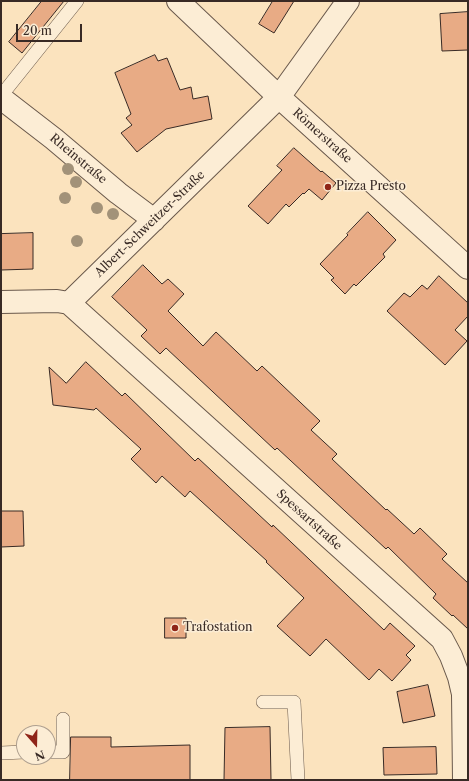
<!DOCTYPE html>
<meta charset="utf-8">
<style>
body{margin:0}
#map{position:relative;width:469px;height:781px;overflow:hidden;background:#fbe3be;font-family:"Libre Caslon Text",serif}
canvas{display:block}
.frame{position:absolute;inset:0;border:2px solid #382a25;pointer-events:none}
.north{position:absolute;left:16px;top:725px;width:40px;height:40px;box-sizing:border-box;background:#fcedd5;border:1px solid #ae9f8f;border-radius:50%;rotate:160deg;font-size:11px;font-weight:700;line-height:16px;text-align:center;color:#382a25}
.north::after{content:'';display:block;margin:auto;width:14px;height:18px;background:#8f2418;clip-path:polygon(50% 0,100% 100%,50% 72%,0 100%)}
.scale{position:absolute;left:16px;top:24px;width:66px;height:18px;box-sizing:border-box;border:2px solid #382a25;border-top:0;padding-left:5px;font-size:12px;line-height:14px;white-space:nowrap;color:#382a25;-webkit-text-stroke:3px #fcedd5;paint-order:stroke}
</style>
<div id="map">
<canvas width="469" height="781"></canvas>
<div class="frame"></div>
<div class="north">N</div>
<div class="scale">20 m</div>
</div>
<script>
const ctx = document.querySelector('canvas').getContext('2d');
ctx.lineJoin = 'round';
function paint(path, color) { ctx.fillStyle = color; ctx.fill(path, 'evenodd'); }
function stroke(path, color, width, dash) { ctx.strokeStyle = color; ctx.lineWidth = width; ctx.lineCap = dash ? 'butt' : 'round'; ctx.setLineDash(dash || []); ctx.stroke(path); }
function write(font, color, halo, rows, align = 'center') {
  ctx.font = font + ' "Libre Caslon Text",serif'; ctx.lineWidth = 3; ctx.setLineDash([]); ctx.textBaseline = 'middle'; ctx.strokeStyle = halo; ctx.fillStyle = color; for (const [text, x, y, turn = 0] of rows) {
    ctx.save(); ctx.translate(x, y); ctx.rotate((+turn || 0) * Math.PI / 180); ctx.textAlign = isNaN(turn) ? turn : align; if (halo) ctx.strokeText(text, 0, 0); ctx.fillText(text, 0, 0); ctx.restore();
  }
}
const building = new Path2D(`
 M42,1h22l-42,52 -13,-11z
 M273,1h21l-20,32 -15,-9z
 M468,12v38l-26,1 -2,-37z
 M155,55l3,6 9,-3 13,32 11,-3 2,12 15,-3 4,23 -46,10 -29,23 -16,-19 11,-8 -6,-7 5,-4 -16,-41z
 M294,148l27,24 1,-1 14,12 -14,17 -13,-11 -5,5 -1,-1 -14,14 -3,-3 -18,20 -20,-18 34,-36 -5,-4z
 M368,212l28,28 -13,14 2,3 -29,29 -2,-2 -9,10 -14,-14 3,-2 -14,-14 28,-29 -1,-1z
 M33,233v36l-32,1v-36z
 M143,265l19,19 6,-5 16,15 -16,17 35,35 13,-14 41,39 5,-5 58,55 -9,9 26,24 -5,5 54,51 1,-1 27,25 6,-6 27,26 -5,5 26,24v46l-15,-14 -1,1 -19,-18 3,-4 -48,-47 -2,2 -109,-101 -2,2 -109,-102 -6,6 -19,-18 6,-6 -35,-33z
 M439,276l29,27v13l-13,14 12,11 -22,24 -58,-54 17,-18 6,4 12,-12 5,4z
 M86,362l36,34 3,-3 70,68 3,-3 74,69 1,-2 111,105 6,-7 25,23 -9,9 5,5 -19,21 -13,-12 -10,11 -43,-41 -16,17 -33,-30 27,-28 -38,-36 1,-1 -77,-70 -5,6 -23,-21 -6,7 -25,-24 10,-10 -45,-41 -2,2 -41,-5 -4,-38 17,16z
 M1,511h22l1,35 -23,1z
 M165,618h21v20h-21z
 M428,685l7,31 -32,7 -6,-31z
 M270,727l1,53h-47l1,-52z
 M71,737h40v10l79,-2v35h-120z
 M436,747l1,27 -53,1 -1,-27z`);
paint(building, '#e8ab85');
stroke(building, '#382a25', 1);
const service = new Path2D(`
 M1,96l76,-95
 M263,702h31l4,78
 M48,752h15v-33
 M1,753l23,-1`);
const minor = new Path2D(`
 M178,1l101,96 189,171
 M1,98l53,41 64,54 36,27
 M1,302l56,-1 12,2
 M69,303l373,336 9,17 8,21 4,17 1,86
 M69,303l210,-206 69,-96`);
stroke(service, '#69584b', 14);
stroke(minor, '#69584b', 24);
stroke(service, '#fcedd5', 13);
stroke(minor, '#fcedd5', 22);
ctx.fillStyle = '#a29279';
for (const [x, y] of [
 [68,169],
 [76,182],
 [65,198],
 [97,208],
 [113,214],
 [77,241]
]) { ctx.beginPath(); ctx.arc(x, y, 6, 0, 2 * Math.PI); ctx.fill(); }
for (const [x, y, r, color] of [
 [328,187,4,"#8f2418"],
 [175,628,4,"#8f2418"]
]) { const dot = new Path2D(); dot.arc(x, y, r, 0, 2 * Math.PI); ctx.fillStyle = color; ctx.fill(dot); stroke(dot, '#fcedd5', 1.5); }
write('12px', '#382a25', '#fcedd5', [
 ["Römerstraße",322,136,42],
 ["Rheinstraße",78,159,40],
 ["Albert-Schweitzer-Straße",150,224,-44],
 ["Spessartstraße",309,520,42]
]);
write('12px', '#382a25', '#fcedd5', [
 ["Pizza Presto",336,187],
 ["Trafostation",183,628]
], 'left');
</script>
